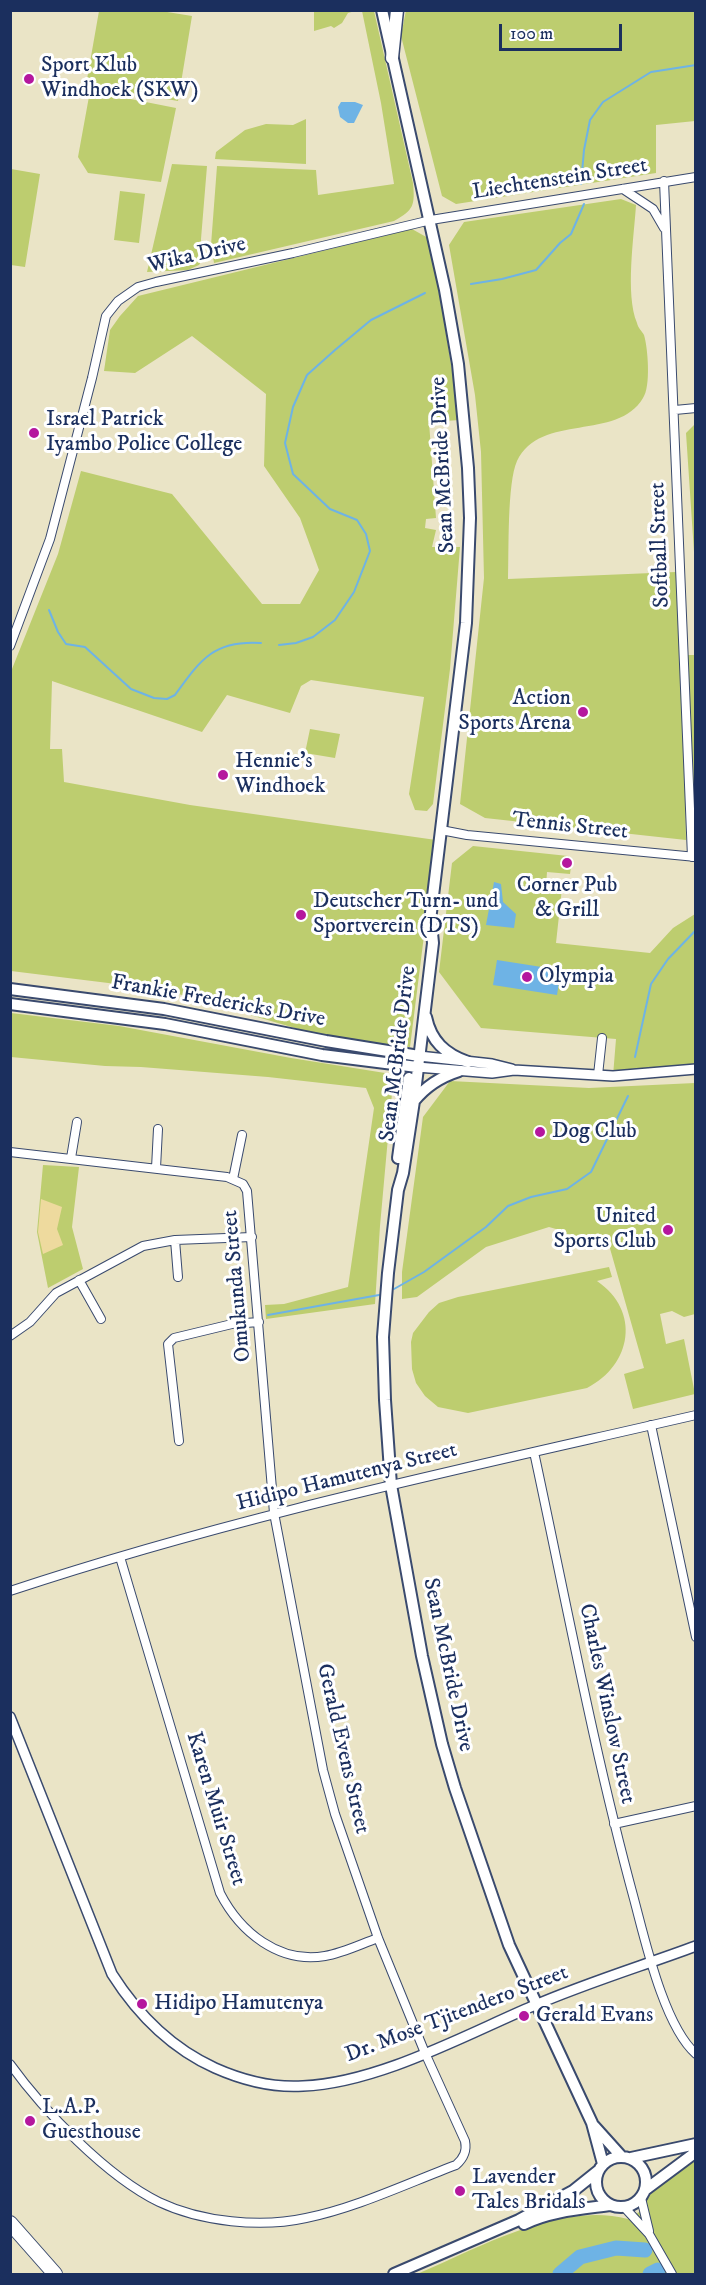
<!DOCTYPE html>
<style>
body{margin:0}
#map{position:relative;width:706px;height:2285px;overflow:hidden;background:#eae4c6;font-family:"IM FELL DW Pica",serif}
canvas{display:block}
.frame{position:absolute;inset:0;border:12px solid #1b2f5e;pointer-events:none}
.scale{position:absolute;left:499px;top:24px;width:123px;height:27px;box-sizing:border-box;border:3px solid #1b2f5e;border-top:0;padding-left:8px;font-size:18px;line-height:21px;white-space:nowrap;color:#1b2f5e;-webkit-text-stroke:4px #fff;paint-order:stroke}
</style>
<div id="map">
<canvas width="706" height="2285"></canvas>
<div class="frame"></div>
<div class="scale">100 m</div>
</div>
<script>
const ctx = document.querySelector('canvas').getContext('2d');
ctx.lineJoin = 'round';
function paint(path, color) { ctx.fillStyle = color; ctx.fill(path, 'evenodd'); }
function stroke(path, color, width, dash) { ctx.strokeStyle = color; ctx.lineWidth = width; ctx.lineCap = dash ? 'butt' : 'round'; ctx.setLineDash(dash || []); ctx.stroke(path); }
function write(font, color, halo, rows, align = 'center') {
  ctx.font = font + ' "IM FELL DW Pica",serif'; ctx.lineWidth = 6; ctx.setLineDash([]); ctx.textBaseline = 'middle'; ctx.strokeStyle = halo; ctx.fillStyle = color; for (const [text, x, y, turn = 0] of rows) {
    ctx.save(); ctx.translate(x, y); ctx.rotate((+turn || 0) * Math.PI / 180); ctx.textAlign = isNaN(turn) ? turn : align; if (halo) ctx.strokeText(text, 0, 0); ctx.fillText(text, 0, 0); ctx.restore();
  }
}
paint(new Path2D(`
 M406,10l289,1v110l-39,4v48l-200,31 -14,-8 -41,-160z
 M99,11h62l31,5 -14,85 -92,-16z
 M314,11l41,-1v1l-7,2 -6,10 -8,5 -3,-2 -17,5z
 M362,11h12l39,172c2,22 1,27 -19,38l-180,42 -3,-18 6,-79 99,4 2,25 76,-11 -13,-81z
 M90,91l86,17 -15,74 -73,-9 -10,-16z
 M306,119v45l-91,-5 1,-7 29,-22 21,-6 27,1z
 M172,164l35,2 -6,73 1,21 -3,5 -11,5 -41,2z
 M11,169l29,5 -15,93 -14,-2z
 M120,191l25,3 -6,49 -25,-3z
 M621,199l15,6c-2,32 -11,89 1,118 1,5 5,8 7,12 4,13 7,52 -1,63 -26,44 -102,14 -126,63 -10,22 -8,91 -9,118l168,-7 8,161 2,107 -201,-22 -25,-14 24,-226 -3,-126 -6,-57 -26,-150 15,-23z
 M412,229l16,9 11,52 21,130 -31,2 7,96 -10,1 -1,9 11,2 -4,17h28l-10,122 -17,135 -6,7 -12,-1 -6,-16 15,-97 -113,-17 -10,6 -11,27 -63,-18 -25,37 -150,-51 -2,68h12l2,33 126,23 246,35 -26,207 -81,-9 -164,-48 -154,-19 -1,-297 48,-120 23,-83 91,23 90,110h38l19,-34 -19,-52 -36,-52 2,-72 -74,-58 -57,37 -31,-2 6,-41 10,-14 18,-20z
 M695,424v143l-9,-134z
 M683,655h12v202z
 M310,729l30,5 -5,24 -30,-5z
 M473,846l95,10 4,3 -2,15 -23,-2 -1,14 16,2 -6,55 94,10 23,-25 22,-14v155l-82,7 3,-37 -135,-11 -42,-56 13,-109z
 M11,1013l108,13 172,32 94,15 6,2 2,7 -13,144 -5,78 -109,15 -1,-14 19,-1 64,-17 26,-179 -8,-20 -98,-11 -127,-10 -36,-1 -94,-9z
 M450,1081l139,7 106,-5v231l-11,3 -12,-6 -12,3 6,30 18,-5 11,55 -62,15 -9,-35 20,-6 -35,-123h-36l-3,-8 -7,-6 -14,-4 -63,20 -69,50 -15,2v-27l21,-155z
 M43,1165l36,2 -7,60 11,42 -35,19 -11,-56z
 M609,1267l3,10 -15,4c44,30 35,84 -10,107l-119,25 -30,-6 -13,-11 -9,-13 -4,-14 -1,-27 2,-9 16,-21 10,-9 19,-6z
 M695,2152v122h-278c62,-26 143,-73 211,-55l19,-12 -6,-9 4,-8z`), '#bdcd6f');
paint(new Path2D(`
 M41,1199l21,8 -5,22 6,16 -20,9 -5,-22z`), '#eeda9e');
paint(new Path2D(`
 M341,102h14l8,3 -9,18h-6l-8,-6 -2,-10z
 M494,882l7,2 2,18 13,12 -2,14 -28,-3z
 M497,960l64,10 -4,25 -64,-10z`), '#6eb3e5');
stroke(new Path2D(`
 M581,184l3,-34 6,-30 13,-18 48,-30 45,-7
 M471,284l31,-5 34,-9 24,-27 11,-9 13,-30
 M49,610l9,22 8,12 19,3 46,42 23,9 13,1 8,-4c26,-36 39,-55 86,-52
 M279,645l17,-2 17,-6 22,-17 19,-28 16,-41 -4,-17 -9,-14 -27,-11 -37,-35 -8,-31 8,-36 14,-32 28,-25 36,-30 54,-27
 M635,1057l16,-73 17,-25 28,-29
 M394,1289l30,-17 62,-45 22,-21 23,-9 36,-8 24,-17 37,-76
 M268,1315l111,-20`), '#6eb3e5', 2);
stroke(new Path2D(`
 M560,2274l20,-17 36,-9 29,2
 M650,2274l8,-4`), '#6eb3e5', 15);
const minor = new Path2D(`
 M664,181l28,676
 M623,189l30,20 11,19
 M675,410l21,-2
 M10,646l40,-107 42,-161 14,-62 12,-15 20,-14 18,-5 137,-29 138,-33 265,-43
 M441,830l26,5 229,22
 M598,1075l4,-37
 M10,1152l217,25 16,7 4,7 27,322 49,257 12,44 43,124 47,115 40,88c2,10 -1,17 -9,24 -48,18 -100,43 -150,53 -45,10 -105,4 -147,-16 -53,-26 -115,-91 -149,-138
 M71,1158l6,-36
 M156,1168l2,-39
 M233,1179l9,-44
 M175,1240l3,37
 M79,1280l22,39
 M10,1336l20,-14 26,-29 87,-47 32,-6 77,-3
 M651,1425l45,212
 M179,1441l-11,-97 6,-6 58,-14 27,-2
 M534,1452c32,149 60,300 100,447 11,41 30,127 62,155
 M120,1557l100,336c20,39 59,71 105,63 18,-3 36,-12 53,-18
 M10,1591c225,-75 456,-123 686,-176
 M614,1824l82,-18
 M641,2198l8,33
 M624,2207l25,27 23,40`);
const tertiary = new Path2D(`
 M419,1056l73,8 20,5
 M417,1067l75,6 22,-3 99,6 83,-7
 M10,1717l102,257c26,41 59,74 103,94 27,12 57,20 88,18 75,-3 162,-51 230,-80 53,-23 109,-40 163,-60`);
const secondary = new Path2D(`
 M382,10l63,280 13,74 10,104 2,50 -4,105 -37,306
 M431,923l2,20 -19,158 -11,72 -5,17 -10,83 -5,64 2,63 6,85 31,171 20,88 13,44 54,157 83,178 11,41
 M10,989l154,20 162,32 93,15
 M10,1004l155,20 157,31 95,12
 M426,1017c5,24 19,37 42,45
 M414,1101c12,-15 26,-24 45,-30
 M398,1158l11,-80
 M594,2126l27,30
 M596 2182a25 25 0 1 1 50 0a25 25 0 1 1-50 0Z
 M631,2158l65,-14
 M645,2190l51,-38
 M524,2224c26,-13 58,-15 87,-19
 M394,2274l125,-54 54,-29 25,-20`);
const primary = new Path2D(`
 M392,58l5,-48`);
const motorway = new Path2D(`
 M10,2223l45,51`);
stroke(minor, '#3a4a6e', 10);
stroke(tertiary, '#3a4a6e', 12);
stroke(secondary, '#3a4a6e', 14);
stroke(primary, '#3a4a6e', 15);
stroke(motorway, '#3a4a6e', 16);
stroke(minor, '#fff', 8);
stroke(tertiary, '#fff', 9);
stroke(secondary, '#fff', 10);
stroke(primary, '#fff', 12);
stroke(motorway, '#fff', 14);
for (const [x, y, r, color] of [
 [29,79,6,"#b5179e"],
 [34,433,6,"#b5179e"],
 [583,712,6,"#b5179e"],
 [223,775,6,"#b5179e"],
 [567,863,6,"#b5179e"],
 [301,915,6,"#b5179e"],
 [527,977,6,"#b5179e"],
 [540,1132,6,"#b5179e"],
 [668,1230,6,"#b5179e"],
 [142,2004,6,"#b5179e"],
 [524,2016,6,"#b5179e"],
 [30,2121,6,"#b5179e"],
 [460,2191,6,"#b5179e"]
]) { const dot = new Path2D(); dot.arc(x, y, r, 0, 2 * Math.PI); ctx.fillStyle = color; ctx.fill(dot); stroke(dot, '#fff', 2); }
write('22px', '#1b2f5e', '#fff', [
 ["Sport Klub",41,66],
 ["Windhoek (SKW)",41,91],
 ["Israel Patrick",46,420],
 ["Iyambo Police College",46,445],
 ["Action",571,699,"right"],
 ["Sports Arena",571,724,"right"],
 ["Hennie's",235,762],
 ["Windhoek",235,787],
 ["Corner Pub",567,886,"center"],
 ["& Grill",567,911,"center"],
 ["Deutscher Turn- und",313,902],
 ["Sportverein (DTS)",313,927],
 ["Olympia",539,977],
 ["Dog Club",552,1132],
 ["United",656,1217,"right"],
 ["Sports Club",656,1242,"right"],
 ["Hidipo Hamutenya",154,2004],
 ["Gerald Evans",536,2016],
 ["L.A.P.",42,2108],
 ["Guesthouse",42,2133],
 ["Lavender",472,2178],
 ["Tales Bridals",472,2203]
], 'left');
write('22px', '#1b2f5e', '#fff', [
 ["Liechtenstein Street",560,180,-9],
 ["Wika Drive",197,256,-13],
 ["Sean McBride Drive",444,465,-93],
 ["Softball Street",661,545,-92],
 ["Tennis Street",570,827,6],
 ["Frankie Fredericks Drive",218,1002,10],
 ["Sean McBride Drive",399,1054,-83],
 ["Omukunda Street",238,1286,-95],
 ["Hidipo Hamutenya Street",347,1478,-14],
 ["Sean McBride Drive",447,1665,78],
 ["Charles Winslow Street",606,1704,78],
 ["Gerald Evens Street",342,1749,77],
 ["Karen Muir Street",215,1809,73],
 ["Dr. Mose Tjitendero Street",457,2015,-21]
]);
</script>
